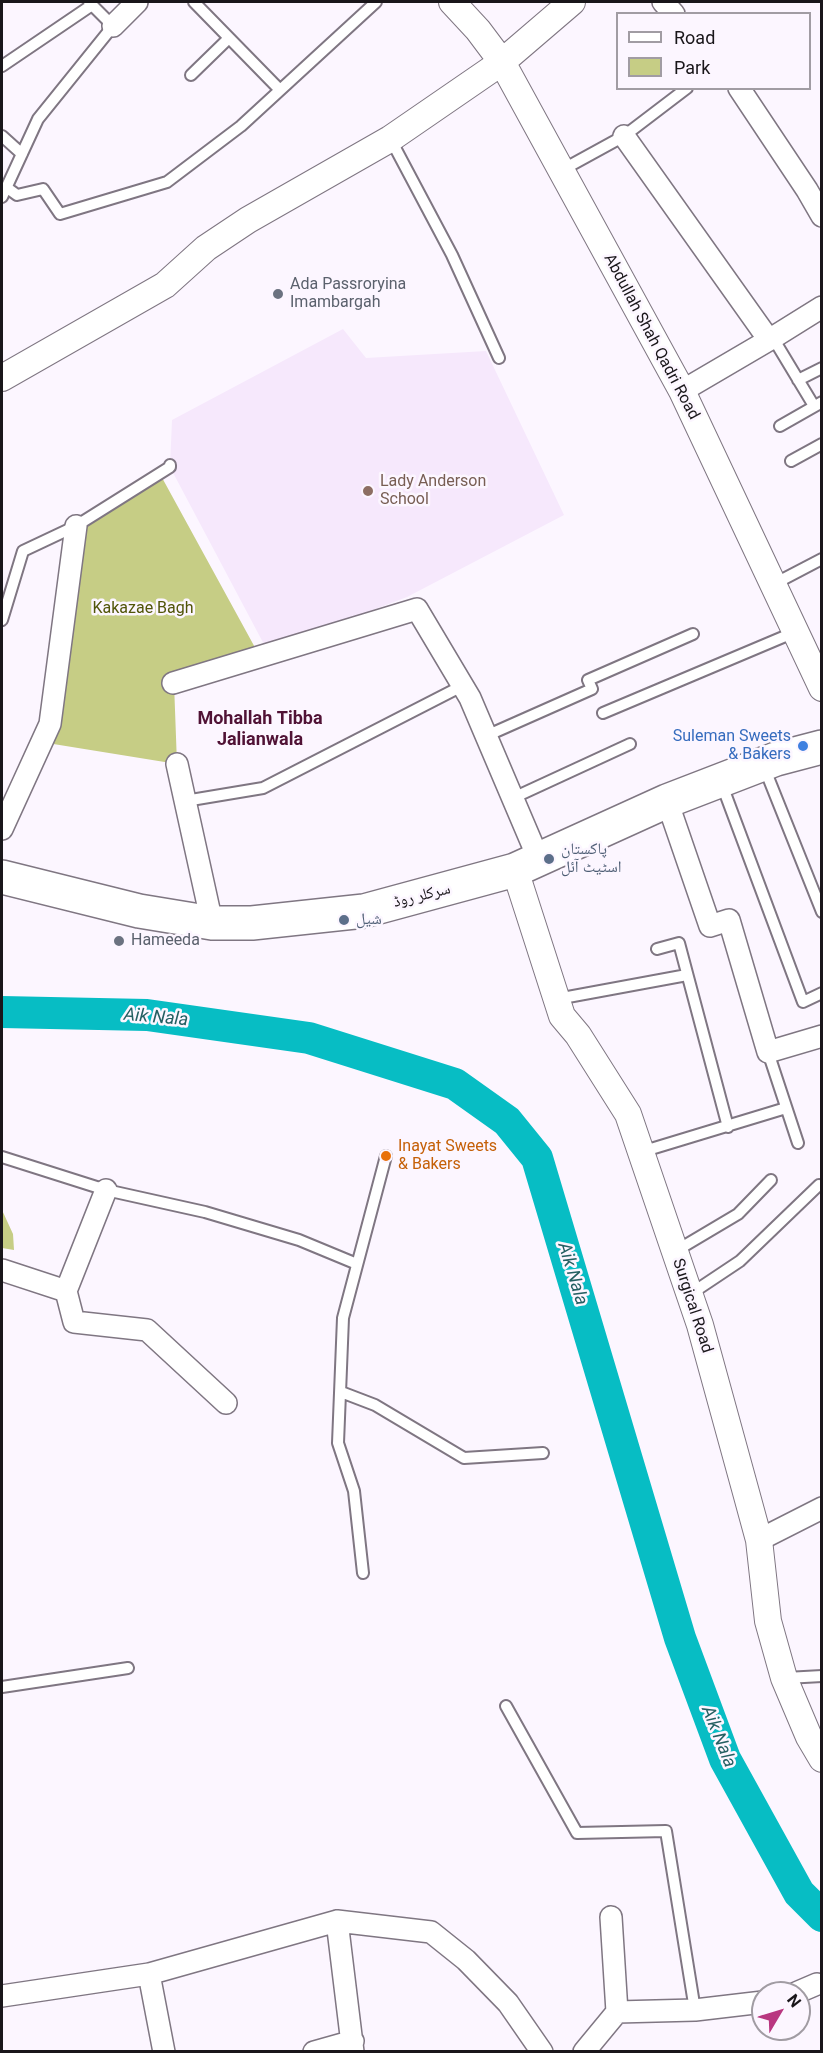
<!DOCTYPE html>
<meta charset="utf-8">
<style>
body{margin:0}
#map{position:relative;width:823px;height:2053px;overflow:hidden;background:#fcf6ff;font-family:Roboto,sans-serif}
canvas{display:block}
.frame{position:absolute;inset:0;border:3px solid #19161a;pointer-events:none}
.legend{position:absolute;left:616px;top:12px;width:195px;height:78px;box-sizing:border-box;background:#fcf6ff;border:2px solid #a19ca3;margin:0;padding:8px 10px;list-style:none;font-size:18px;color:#19161a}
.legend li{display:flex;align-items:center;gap:12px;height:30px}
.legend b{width:30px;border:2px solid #a19ca3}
.north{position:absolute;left:751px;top:1981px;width:60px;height:60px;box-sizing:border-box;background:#fcf6ff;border:2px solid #a19ca3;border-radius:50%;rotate:52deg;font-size:16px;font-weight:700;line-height:24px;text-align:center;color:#19161a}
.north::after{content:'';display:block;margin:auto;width:21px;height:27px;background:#b93780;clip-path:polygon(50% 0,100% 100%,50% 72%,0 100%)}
</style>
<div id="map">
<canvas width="823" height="2053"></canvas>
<div class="frame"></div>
<ul class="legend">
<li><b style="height:8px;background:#fff"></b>Road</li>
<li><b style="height:16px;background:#c6cd85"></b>Park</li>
</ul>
<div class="north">N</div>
</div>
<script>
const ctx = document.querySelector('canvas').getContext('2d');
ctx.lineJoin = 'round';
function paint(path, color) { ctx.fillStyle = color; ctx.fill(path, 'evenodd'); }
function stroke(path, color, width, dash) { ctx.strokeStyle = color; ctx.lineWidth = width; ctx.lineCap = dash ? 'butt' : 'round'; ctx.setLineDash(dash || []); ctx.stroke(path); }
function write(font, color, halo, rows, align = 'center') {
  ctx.font = font + ' Roboto,"Noto Naskh Arabic",sans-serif'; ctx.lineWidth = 5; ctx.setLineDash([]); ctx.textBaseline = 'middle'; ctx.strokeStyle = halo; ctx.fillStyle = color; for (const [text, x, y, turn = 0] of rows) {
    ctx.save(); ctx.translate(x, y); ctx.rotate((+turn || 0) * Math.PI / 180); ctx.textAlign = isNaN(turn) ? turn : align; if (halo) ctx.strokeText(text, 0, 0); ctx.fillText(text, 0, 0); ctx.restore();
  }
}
paint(new Path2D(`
 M343,329l23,29 120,-7 78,164 -157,82 -140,53 -97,-183 2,-47z`), '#f6e8fc');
paint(new Path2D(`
 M160,474l98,179 -84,30 3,81 -136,-22 35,-216z
 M2,1210l11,24 1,16 -12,-2z`), '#c6cd85');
stroke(new Path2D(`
 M2,1012l145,3 162,23 146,46 52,37 30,37 143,480 45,121 74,134 23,23`), '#07bdc4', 32);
const service = new Path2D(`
 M194,2l86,88
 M2,66l90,-61
 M191,75l38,-37
 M2,136l20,18
 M391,140l61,115 47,103
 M562,170l62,-34 63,-48
 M6,187l11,8 26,-6 17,25 107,-32 74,-56 135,-124
 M2,197l36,-78 75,-93 -24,-24
 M773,338l41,68
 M798,380l24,-12
 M780,426l42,-24
 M791,461l31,-17
 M774,584l48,-25
 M2,620l21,-69 53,-25 94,-59v-2
 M603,713l192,-81
 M486,736l106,-47 -4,-9 105,-46
 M764,767l58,145
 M722,785l81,217 19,-9
 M513,798l117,-54
 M185,801l78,-13 199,-102
 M657,949l22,-6 49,184
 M557,999l130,-24
 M768,1052l30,91
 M641,1152l145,-44
 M2,1157l104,33 99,22 94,28 58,24
 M674,1252l64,-38 33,-34
 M689,1295l51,-34 79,-76
 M341,1392l34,13 89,53 79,-5
 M363,1573l-9,-82 -16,-48 5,-125 43,-162
 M786,1678l36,-2
 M2,1687l126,-19
 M506,1706l71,127 89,-2 29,179`);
const minor = new Path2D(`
 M663,2l11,12
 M113,26l24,-24
 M739,88l68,102 15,26
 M624,136l145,204
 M682,391l87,-51 53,-33
 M173,683l244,-74 53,89 69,162
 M177,764l35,159
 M667,801l43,125 19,-6 39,132 54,-16
 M2,829l48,-105 26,-198
 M106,1190l-40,101 8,31 73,8 79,73
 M2,1270l64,21
 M759,1540l63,-32
 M611,1917l6,95
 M337,1921l16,131
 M149,1974l15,78
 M796,1993l21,-9
 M2,1996l147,-22 188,-53 94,11 35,28 42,43 34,49
 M314,2052l39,-11
 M584,2052l33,-40 78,-2 68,-8`);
const tertiary = new Path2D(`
 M452,2l26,28 24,32 180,329 140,297
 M2,378l163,-93 41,-37 42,-28 142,-81 112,-77 70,-60
 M515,870l47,146 16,19 50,79 72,211 47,171 12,44 9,81 16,57 25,59 13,22`);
const primary = new Path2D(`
 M2,877l137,34 73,12h40l112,-12 151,-41 152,-69 109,-42 46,-12`);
stroke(service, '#7f7682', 14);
stroke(minor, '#7f7682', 24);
stroke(tertiary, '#7f7682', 28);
stroke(primary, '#7f7682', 36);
stroke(service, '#fff', 10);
stroke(minor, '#fff', 21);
stroke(tertiary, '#fff', 26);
stroke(primary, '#fff', 33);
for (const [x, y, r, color] of [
 [278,294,6,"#6b7280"],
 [368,491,6,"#8d6e63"],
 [803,746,6,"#3f7fe0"],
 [549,859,6,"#5c6f8a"],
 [344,920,6,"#5c6f8a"],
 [119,941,6,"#6b7280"],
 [386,1156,6,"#e8710a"]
]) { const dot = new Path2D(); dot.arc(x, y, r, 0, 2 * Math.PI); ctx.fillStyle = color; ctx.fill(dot); stroke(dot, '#fcf6ff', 2); }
write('16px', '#5b616d', '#fcf6ff', [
 ["Ada Passroryina",290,285],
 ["Imambargah",290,303],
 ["Hameeda",131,941]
], 'left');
write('16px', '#19161a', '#fcf6ff', [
 ["Abdullah Shah Qadri Road",651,337,62],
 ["سرکلر روڈ",422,896,-14],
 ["Surgical Road",692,1306,72]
]);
write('16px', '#785e54', '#fcf6ff', [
 ["Lady Anderson",380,482],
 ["School",380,500]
], 'left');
write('16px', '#515509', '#fcf6ff', [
 ["Kakazae Bagh",143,609]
]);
write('16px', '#366cbe', '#fcf6ff', [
 ["Suleman Sweets",791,737],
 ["& Bakers",791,755]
], 'right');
write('16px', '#4e5e75', '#fcf6ff', [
 ["پاکستان",561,850],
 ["اسٹیٹ آئل",561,868],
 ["شیل",356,920]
], 'left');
write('16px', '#c56008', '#fcf6ff', [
 ["Inayat Sweets",398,1147],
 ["& Bakers",398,1165]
], 'left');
write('bold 18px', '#501235', '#fcf6ff', [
 ["Mohallah Tibba",260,719],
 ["Jalianwala",260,740]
]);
write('italic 18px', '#245f62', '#fcf6ff', [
 ["Aik Nala",156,1018,5],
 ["Aik Nala",572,1274,73],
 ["Aik Nala",718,1737,68]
]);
</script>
